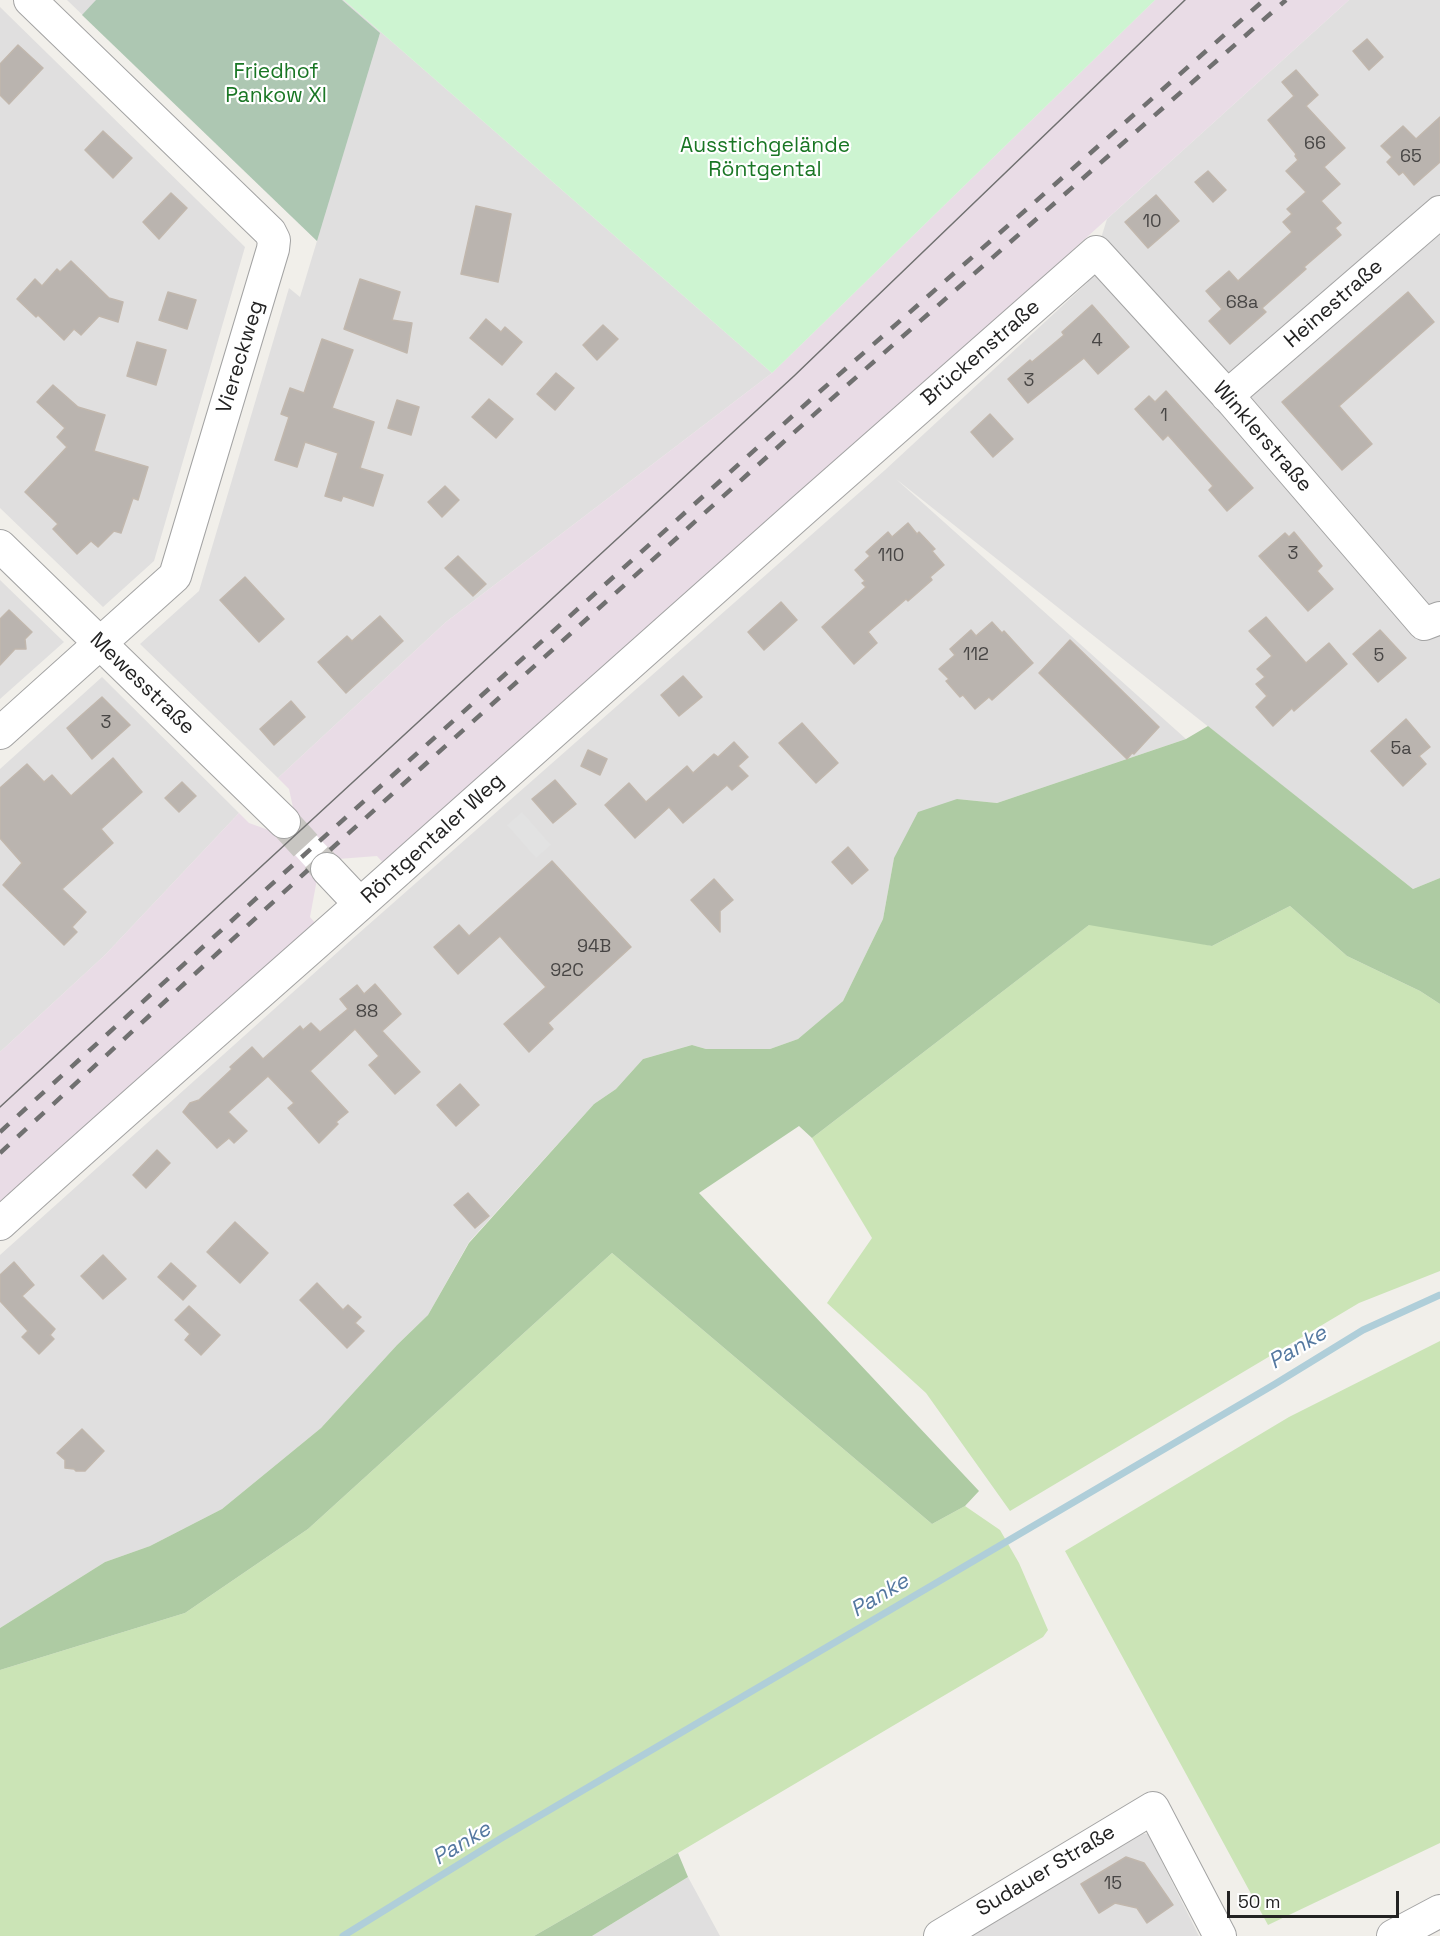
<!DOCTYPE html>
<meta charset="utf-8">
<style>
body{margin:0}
#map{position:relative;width:1440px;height:1936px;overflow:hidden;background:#f1efea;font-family:"Space Grotesk",sans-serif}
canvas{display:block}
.scale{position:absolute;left:1227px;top:1891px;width:172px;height:27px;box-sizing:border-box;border:3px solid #222;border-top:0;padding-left:8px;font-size:18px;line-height:21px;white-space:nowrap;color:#222;-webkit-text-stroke:4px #fff;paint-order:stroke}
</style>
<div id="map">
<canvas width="1440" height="1936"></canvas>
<div class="scale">50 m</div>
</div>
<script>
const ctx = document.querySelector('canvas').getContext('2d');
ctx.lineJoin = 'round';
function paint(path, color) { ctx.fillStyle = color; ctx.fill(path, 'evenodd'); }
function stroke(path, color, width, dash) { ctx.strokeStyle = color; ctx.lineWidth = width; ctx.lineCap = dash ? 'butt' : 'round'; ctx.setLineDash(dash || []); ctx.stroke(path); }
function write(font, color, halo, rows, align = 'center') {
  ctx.font = font + ' "Space Grotesk",sans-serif'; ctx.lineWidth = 4.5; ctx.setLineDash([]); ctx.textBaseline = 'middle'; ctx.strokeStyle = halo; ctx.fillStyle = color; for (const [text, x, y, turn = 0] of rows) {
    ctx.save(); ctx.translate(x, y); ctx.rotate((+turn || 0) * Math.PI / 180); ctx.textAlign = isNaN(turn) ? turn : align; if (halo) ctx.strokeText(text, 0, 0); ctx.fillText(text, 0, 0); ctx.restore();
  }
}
paint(new Path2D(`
 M67,0h277l428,373 -326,249 -168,156 -138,-134 59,-53 90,-303 11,9 17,-56z
 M1349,0h91v878l-27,11 -517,-410 290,260 -189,64 -40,-4 -63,59 -11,61 -40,82 -45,38 -28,10h-64l-14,-4 -49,14 -27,30 -22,15 -125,138 -41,73 -31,30 -76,83 -99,81 -72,37 -45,16 -105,66v-373l350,-314 535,-471 202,-187 20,-64z
 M0,7l245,240 -91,314 -51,46 -103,-99z
 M0,580l64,62 -64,57z
 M102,677l137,136 -134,142 -105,97v-283z
 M1137,1833l11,1 51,102h-235z
 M688,1877l32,59h-128z`), '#e0dfdf');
paint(new Path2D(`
 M1155,0h194l-493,446 -472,418 -7,-8 -39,3 -21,20 -7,38 6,7 -316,282v-154l105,-97 134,-142 10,10 25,9 20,-20 -5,-23 -11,-11 168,-156 326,-249z`), '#e9dce6');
paint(new Path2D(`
 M1290,906l57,50 73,35 20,13v267l-81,32 -349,208 -84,-118 -99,-90 45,-65 -60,-100 286,-220 114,28z
 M612,1253l320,271 33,-18 35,24 19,33 29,67 -5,7 -365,216 -144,83h-534v-266l185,-57 123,-84z
 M1440,1341v502l-172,82 -203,-374 224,-134z`), '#cbe4b6');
paint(new Path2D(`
 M1208,726l205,163 27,-11v126l-20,-13 -73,-35 -57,-50 -78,40 -123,-21 -277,213 -13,-12 -100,67 280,298 -14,15 -33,18 -320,-271 -304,276 -123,84 -185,57v-42l105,-66 45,-16 72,-37 99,-81 76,-83 31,-30 41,-72 125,-139 22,-15 27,-30 49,-14 14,4h64l28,-10 45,-38 40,-82 11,-61 24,-46 39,-13 40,4 189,-64z
 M678,1853l10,24 -96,59h-58z`), '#aecba3');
paint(new Path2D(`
 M96,0h246l38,33 -63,208 -235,-226z`), '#adc7b2');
paint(new Path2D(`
 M344,0h811l-383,373z`), '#cdf4d1');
paint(new Path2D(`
 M522,812l29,33 -15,13 -29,-33z`), '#e2e2e2');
paint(new Path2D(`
 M294,812l45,47 -22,20 -43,-47z`), '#fff');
stroke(new Path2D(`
 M343,1936l157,-97 775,-455 88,-54 77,-35`), '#afced9', 7);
const building = new Path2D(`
 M1367,39l16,18 -14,13 -16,-19z
 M18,45l25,23 -34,36 -9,-9v-31z
 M1296,70l22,25 -12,11 39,42 -21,19 16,17 -19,17 20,22 -6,5 6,7 -37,32 2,2 -44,39 4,4 -36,32 -21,-23 13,-12 -16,-18 23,-20 9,10 54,-49 -9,-10 9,-8 -5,-5 19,-17 -20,-21 12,-11 -3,-4 1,-2 -28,-34 26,-24 -12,-14z
 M1440,117v45l-26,23 -11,-13 -4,3 -12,-13 5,-5 -11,-11 22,-20 13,13z
 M103,131l29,27 -19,20 -28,-28z
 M1208,171l18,19 -13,12 -18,-20z
 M171,193l16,15 -28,31 -16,-17z
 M1156,195l23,26 -31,27 -23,-26z
 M476,206l35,8 -13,68 -37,-8z
 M71,261l38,37 14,4 -5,20 -19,-6 -18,19 -7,-6 -10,11 -26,-25 -2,2 -19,-18 18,-20 7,7 15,-17 3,3z
 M360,279l40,13 -8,28 20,3 -5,30 -63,-24z
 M168,292l28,8 -9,29 -28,-9z
 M1408,292l26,30 -95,84 33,38 -30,26 -60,-68z
 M1092,305l37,42 -31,27 -14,-16 -56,45 -20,-24 22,-19 2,2 32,-27 -2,-3z
 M486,319l15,13 4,-5 17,15 -20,23 -32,-27z
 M603,325l15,14 -21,21 -14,-15z
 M322,339l31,11 -21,58 42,14 -14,46 23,7 -10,31 -30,-10 -2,5 -16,-5 13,-43 -33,-11 -8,25 -22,-7 14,-43 -8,-3 9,-26 14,5z
 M137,342l29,8 -10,35 -29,-9z
 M556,373l18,15 -19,22 -18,-16z
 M53,385l25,22 27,8 -11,36 54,16 -10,33 -5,-2 -12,35 -7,-2 -16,16 -7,-6 -14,13 -24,-25 5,-5 -33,-32 42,-45 -10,-10 8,-9 -28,-26z
 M1166,391l87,97 -26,23 -18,-21 4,-4 -45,-51 -5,5 -28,-31 14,-13 6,6z
 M489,399l24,20 -17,19 -24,-21z
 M397,400l22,7 -8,28 -23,-7z
 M990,414l23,25 -20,18 -22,-25z
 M445,486l14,14 -17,17 -14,-15z
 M908,523l9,11 2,-2 16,17 -3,2 12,14 -14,12 2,3 -24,21 -2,-2 -38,33 9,11 -23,21 -32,-37 44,-40 -4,-4 3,-2 -10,-11 15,-14 -4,-4 22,-20 4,5z
 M1294,532l28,34 -5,5 16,18 -25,22 -49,-55 26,-23 4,4z
 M458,556l28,28 -13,12 -28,-28z
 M245,577l39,42 -25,23 -39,-42z
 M781,602l16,18 -33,30 -16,-18z
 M9,610l23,22 -7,7 1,10h-11l-15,16v-46z
 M380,616l23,25 -57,52 -28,-31 29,-26 5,5z
 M1266,617l40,46 23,-20 18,21 -53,47 -2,-3 -19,18 -17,-19 11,-11 -11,-12 9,-7 -8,-8 15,-13 -23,-25z
 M992,622l10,11 2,-2 29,32 -41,37 -3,-3 -14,12 -12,-14 -3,2 -14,-16 3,-2 -10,-10 16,-14 -5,-6 21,-19 5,6z
 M1380,630l26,28 -28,24 -25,-28z
 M1070,640l89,87 -25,27 -2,-1 -5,6 -88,-86z
 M683,676l19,21 -23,19 -18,-21z
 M102,697l28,28 -38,34 -25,-31z
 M291,701l14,16 -31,28 -14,-16z
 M1406,719l24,28 -11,9 7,8 -23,22 -32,-35z
 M802,723l36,40 -22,20 -37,-40z
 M734,742l14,15 -10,9 10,10 -16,14 -5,-5 -44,38 -14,-16 -34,31 -30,-33 24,-22 17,19 41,-36 6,7 21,-19 4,3z
 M588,750l19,9 -7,16 -19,-9z
 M113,758l29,34 -41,37 12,14 -51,46 24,23 -14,15 5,5 -13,13 -61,-60 19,-22 -22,-25v-50l27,-24 17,18 8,-7 19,21z
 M555,780l21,24 -23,19 -21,-24z
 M182,782l14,14 -17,16 -14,-14z
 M848,847l20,23 -16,14 -20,-22z
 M552,861l79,86 -83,76 5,6 -24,23 -25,-28 42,-37 -32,-35 -14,-16 -42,38 -24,-27 25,-22 10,11z
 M714,879l19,21 -13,11v21l-29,-32z
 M375,984l26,30 -19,17 38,41 -25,22 -26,-29 10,-9 -24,-27 -45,42 38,41 -12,10 2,2 -19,19 -31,-35 6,-5 -26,-27 -40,36 19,19 -13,12 -5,-5 -12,10 -34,-36 7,-9 9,-3 33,-31 -2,-2 22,-20 11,12 37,-33 3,4 8,-7 9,9 28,-23 -8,-10 17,-14 7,9z
 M460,1084l19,21 -23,21 -19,-21z
 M157,1150l13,13 -24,25 -13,-13z
 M468,1193l21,23 -14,12 -21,-23z
 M235,1222l33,31 -28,30 -33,-31z
 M103,1255l23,24 -23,20 -22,-23z
 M14,1262l20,23 -12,11 33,33 -5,6 4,4 -15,15 -17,-17 6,-6 -28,-30v-26z
 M171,1263l25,23 -13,14 -25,-23z
 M317,1283l26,27 5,-5 13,12 -6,6 9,8 -17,17 -47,-48z
 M189,1306l31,29 -19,20 -16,-15 5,-6 -15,-14z
 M82,1429l22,22 -19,20h-9l-2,-2 -9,-1v-8l-8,-7z
 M1126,1857l18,6 29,42 -26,18 -10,-15 -22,-5 -16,10 -18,-29z`);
paint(building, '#bab4af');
stroke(building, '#c1b7ad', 1.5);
stroke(new Path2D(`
 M284,822l43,47`), '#c8c6c2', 32, [32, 16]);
const minor = new Path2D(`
 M1227,396l213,-184
 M0,546l284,276
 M0,733l175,-157 98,-327 1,-9 -4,-8 -240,-232
 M327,869l33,35
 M0,1224c136,-124 276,-244 413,-367 227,-202 454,-405 683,-605l137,150 191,222 16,-6
 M940,1936l213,-128 67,128
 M1393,1936l47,-25`);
stroke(minor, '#a3a3a3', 34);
stroke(minor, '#fff', 32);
stroke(new Path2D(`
 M0,1107l794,-731 391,-376`), '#707070', 1.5);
stroke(new Path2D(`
 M330,850l498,-448 458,-402
 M0,1132l284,-259 533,-479 447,-394
 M0,1153l308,-283`), '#707070', 4.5, [12, 12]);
write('18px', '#484645', null, [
 ["66",1315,144],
 ["65",1411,157],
 ["10",1152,222],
 ["68a",1242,303],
 ["4",1097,341],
 ["3",1029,381],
 ["1",1164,416],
 ["3",1293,554],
 ["110",891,556],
 ["112",976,655],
 ["5",1379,656],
 ["3",106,723],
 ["5a",1401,749],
 ["94B",594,947],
 ["92C",567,971],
 ["88",367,1012],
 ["15",1113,1884]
]);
write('21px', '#197624', '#fff', [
 ["Friedhof",276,72],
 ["Pankow XI",276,96],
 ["Ausstichgelände",765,146],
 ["Röntgental",765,170]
]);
write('21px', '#222', '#fff', [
 ["Heinestraße",1334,304,-41],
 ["Brückenstraße",981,353,-41],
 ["Viereckweg",241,357,-73],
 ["Winklerstraße",1262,437,49],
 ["Mewesstraße",142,684,44],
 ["Röntgentaler Weg",433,839,-42],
 ["Sudauer Straße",1046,1871,-31]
]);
write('italic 22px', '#5478a0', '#fff', [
 ["Panke",1298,1348,-31],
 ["Panke",880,1596,-31],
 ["Panke",462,1844,-31]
]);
</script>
